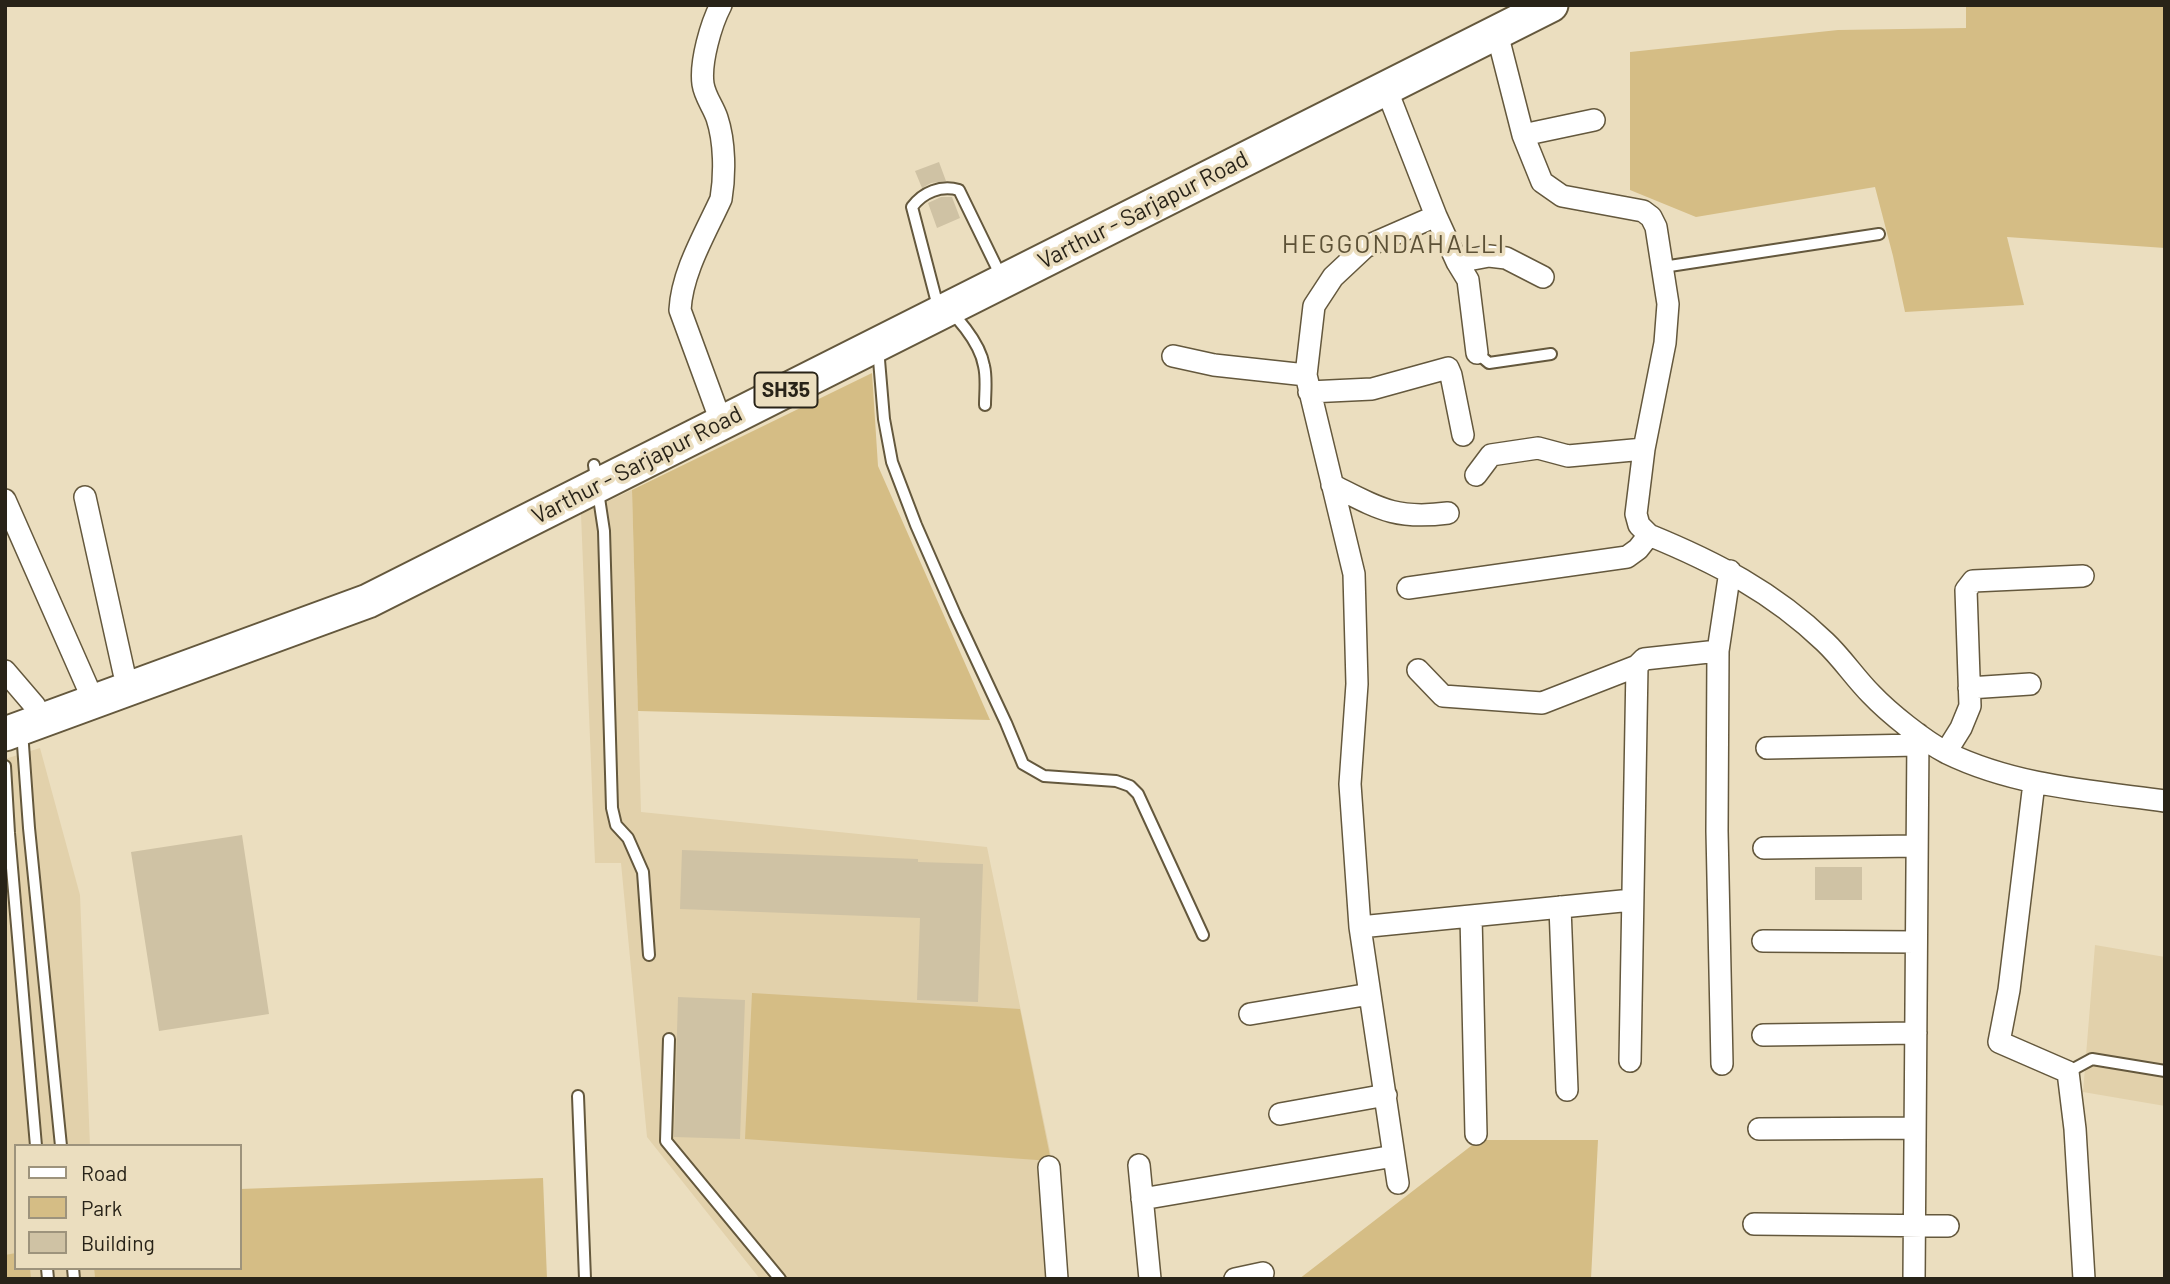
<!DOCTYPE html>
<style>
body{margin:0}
#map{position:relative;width:2170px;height:1284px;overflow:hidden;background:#ebdebf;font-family:Barlow,sans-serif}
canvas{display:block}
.frame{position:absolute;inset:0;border:7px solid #282318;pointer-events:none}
.legend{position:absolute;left:14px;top:1144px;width:228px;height:126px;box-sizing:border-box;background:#ebdebf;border:2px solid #9d937c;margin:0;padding:9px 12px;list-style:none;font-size:21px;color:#282318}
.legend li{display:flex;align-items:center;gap:14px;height:35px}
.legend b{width:35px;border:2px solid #9d937c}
</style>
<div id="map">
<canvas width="2170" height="1284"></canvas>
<div class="frame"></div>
<ul class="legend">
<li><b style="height:9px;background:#fff"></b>Road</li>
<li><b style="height:19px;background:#d5bd85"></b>Park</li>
<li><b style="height:19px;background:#cfc2a4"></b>Building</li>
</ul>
</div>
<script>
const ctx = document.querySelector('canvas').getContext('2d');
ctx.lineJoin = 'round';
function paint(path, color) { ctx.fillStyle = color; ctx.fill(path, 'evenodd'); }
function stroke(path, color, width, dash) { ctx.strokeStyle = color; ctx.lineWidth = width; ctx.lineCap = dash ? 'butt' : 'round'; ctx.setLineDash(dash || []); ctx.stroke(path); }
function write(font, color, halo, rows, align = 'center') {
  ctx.font = font + ' Barlow,sans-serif'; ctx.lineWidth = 7; ctx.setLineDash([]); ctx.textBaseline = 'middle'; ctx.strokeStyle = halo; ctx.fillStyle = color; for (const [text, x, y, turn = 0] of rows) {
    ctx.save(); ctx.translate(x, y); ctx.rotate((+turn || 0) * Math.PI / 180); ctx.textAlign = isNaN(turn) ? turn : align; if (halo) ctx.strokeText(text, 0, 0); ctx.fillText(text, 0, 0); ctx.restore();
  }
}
paint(new Path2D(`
 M632,490l9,322 346,35 63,304 15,128h-305l-113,-142 -26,-274h-26l-14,-349z
 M40,748l40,147 10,251h-74v122h78l1,11h-90v-520z
 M2095,945l70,12v149l-82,-14z`), '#e2d1ab');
paint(new Path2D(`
 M1966,5h199v243l-158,-11 17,68 -119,7 -12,-56 -18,-69 -179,30 -66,-27v-138l208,-22 128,-2z
 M872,373l6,93 112,254 -352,-9 -6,-221z
 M752,993l268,16 31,152 -306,-22z
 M1485,1140h113l-7,139h-292l172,-133z
 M543,1178l4,101h-452l-1,-11h146v-79z
 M16,1253v15h14l1,11h-26v-24z`), '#d5bd85');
paint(new Path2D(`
 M939,162l7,19 -15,2 -9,5 -7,-17z
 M941,197h11l8,21 -23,10 -9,-25z
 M242,835l27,179 -110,17 -28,-179z
 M682,850l236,9v3l65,2 -5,138 -61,-2 3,-82 -240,-9z
 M1815,867h47v33h-47z
 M678,997l67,3 -5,139 -66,-2z`), '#cfc2a4');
const service = new Path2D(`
 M1663,267l216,-33
 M878,348l6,71 8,43 24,63 39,89 51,109 17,41 21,12 72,5 14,5 8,8 65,141
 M1477,353l12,10 62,-9
 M985,405c0,-12 2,-27 -1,-39 -4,-24 -29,-53 -48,-67l-24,-92c11,-15 29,-22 47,-17l38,78
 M594,465l10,66 8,277 4,17 12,13 15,34 6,83
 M22,731l7,97 32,318
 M5,766l4,67 27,313
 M669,1039l-3,102 114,138
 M2068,1072l24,-13 73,12
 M578,1096l7,183
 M47,1268l1,11
 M73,1268l1,11`);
const minor = new Path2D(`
 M1497,33l26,102 19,47 20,14 81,15 8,6 5,10 12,77 -3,39 -21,106 -8,65 3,11 10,10c66,27 124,57 176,107 17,16 30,36 46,52 18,19 53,47 76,59 68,33 144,38 218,48
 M1386,88l50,128 -71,31 -32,30 -19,29 -8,69 48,199 3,110 -7,100 10,143 38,256
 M1523,135l71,-15
 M1436,216l21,46 11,18 9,73
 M1457,262l32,-6 17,2 37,19
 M1173,356l41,9 92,10
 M1309,392l63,-3 76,-21 3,7 12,60
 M716,408l-36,-98c2,-38 25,-76 41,-111 4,-24 4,-57 -4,-81 -4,-12 -12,-21 -14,-34 -3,-22 8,-60 18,-79
 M1476,475l15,-20 47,-7 30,8 76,-7
 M1332,485c46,23 63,35 116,28
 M85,497l39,176
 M5,500l82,186
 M1408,588l219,-31 11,-8 11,-14
 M1418,670l25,26 99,7 95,-37
 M5,671l30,35
 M1969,688l61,-4
 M1767,748l151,-3
 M1946,752l15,-24 9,-22 -4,-116 7,-9 110,-5
 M2034,783l-25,207 -10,52 69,30 7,57 9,150
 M1764,848l153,-2
 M1560,907l7,183
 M1471,916l5,218
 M1360,927l272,-27
 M1763,941l153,1
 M1250,1014l120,-20
 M1763,1035l153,-2
 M1630,1061l7,-395 7,-7 74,-8
 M1722,1064l-5,-233 1,-180 12,-80
 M1280,1114l106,-19
 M1759,1129l156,-1
 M1139,1165l11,114
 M1049,1167l8,112
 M1142,1199l252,-43
 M1754,1224l194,2
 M1235,1279l28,-6
 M1914,1279l4,-545`);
const primary = new Path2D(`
 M5,734l363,-133 1183,-596`);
stroke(service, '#64583d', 14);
stroke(minor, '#64583d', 24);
stroke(primary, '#64583d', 37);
stroke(service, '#fff', 10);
stroke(minor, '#fff', 21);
stroke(primary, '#fff', 33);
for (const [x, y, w] of [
 [786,390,63]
]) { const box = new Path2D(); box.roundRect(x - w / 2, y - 17.5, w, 35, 5); ctx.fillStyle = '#ebdebf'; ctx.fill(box); stroke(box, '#282318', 2); }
write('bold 21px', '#282318', null, [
 ["SH35",786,390]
]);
write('23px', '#282318', '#ebdebf', [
 ["Varthur - Sarjapur Road",1143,210,-27],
 ["Varthur - Sarjapur Road",637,465,-27]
]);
ctx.letterSpacing = '2px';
write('26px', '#5c5136', '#ebdebf', [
 ["HEGGONDAHALLI",1394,244]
]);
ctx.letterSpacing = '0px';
</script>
